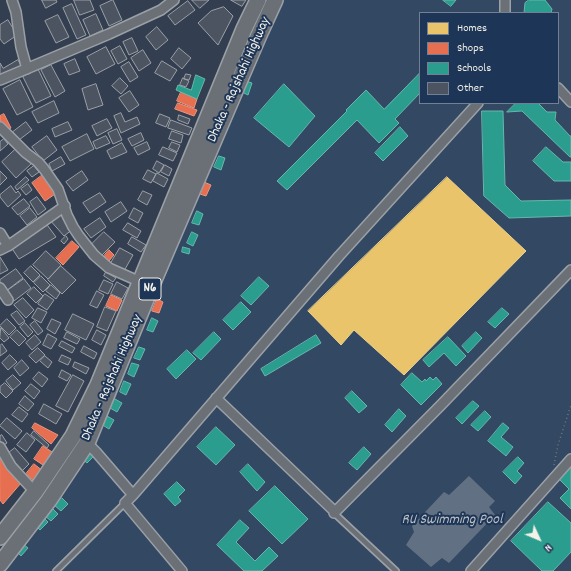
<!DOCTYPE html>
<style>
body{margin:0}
#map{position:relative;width:571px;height:571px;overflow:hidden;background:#333f50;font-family:Dekko,sans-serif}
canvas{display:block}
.legend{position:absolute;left:419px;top:12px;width:140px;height:92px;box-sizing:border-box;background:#1d3557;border:1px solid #738091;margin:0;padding:5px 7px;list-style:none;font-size:12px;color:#f4f1e8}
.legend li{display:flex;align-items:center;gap:8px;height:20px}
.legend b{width:20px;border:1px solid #738091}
.north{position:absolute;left:519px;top:519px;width:40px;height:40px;-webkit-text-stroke:3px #1d3557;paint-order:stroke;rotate:134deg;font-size:11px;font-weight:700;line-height:16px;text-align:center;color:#f4f1e8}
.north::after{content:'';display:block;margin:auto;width:14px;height:18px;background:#f4f1e8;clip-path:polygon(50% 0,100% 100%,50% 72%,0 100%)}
</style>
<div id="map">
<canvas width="571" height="571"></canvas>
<ul class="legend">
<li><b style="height:11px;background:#e9c46a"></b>Homes</li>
<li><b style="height:11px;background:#e76f51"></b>Shops</li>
<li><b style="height:11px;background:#2a9d8f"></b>Schools</li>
<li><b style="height:11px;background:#4b5460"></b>Other</li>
</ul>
<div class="north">N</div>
</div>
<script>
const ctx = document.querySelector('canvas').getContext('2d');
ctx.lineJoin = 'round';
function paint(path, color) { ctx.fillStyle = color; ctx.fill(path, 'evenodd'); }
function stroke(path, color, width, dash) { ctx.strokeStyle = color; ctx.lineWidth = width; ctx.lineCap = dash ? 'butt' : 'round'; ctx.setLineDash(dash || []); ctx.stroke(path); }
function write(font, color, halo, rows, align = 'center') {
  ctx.font = font + ' Dekko,sans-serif'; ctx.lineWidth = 4; ctx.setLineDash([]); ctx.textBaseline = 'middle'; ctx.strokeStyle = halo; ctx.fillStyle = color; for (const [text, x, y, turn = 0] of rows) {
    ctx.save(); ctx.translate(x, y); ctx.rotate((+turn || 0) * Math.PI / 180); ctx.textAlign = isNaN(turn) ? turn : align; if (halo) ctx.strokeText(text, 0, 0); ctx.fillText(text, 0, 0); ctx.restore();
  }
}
paint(new Path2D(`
 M281,0h290v571h-568l57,-71 32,-51 180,-432zM420,13h138v90h-138z`), '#334863');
paint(new Path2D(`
 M469,476l26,25 -6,6 6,8 -46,48 -7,-5 -11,9 -25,-22 8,-13 -2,-6 32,-34 5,3z`), '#627083');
const homes = new Path2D(`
 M447,177l79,74 -122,124 -50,-45 -13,15 -33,-34z`);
paint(homes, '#e9c46a');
stroke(homes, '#ecd290', 1);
const shops = new Path2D(`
 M181,92l16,7 -3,9 -17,-7z
 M178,103l19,7 -3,6 -19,-7z
 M4,114l7,14 -5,3 -6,-11v-4z
 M44,174l14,18 -13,9 -13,-18z
 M204,182l7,3 -5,11 -6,-2z
 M72,241l7,6 -16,18 -7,-7z
 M109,250l5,5 -5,6 -5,-5z
 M111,295l11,5 -5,11 -11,-5z
 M157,299l6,3 -4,11 -7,-2z
 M35,423l23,12 -7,9 -19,-16z
 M43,446l9,6 -9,13 -9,-6z
 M0,459h1l20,24 -18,21 -3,-4z
 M34,464l9,7 -8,11 -9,-8z`);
paint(shops, '#e76f51');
stroke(shops, '#eb967e', 1);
const schools = new Path2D(`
 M443,0h13l-5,6z
 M529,0h16l7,9 -1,4h-27l1,-10z
 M420,73v20l-25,26 4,4 -20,20 -22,-23 -70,70 -10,-9 70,-70 -1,-1 20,-20 18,19z
 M196,75l9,4 -8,20 -21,-9 2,-5 13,5z
 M246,81l6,2 -4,12 -6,-3z
 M284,84l31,32 -26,31 -35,-29z
 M516,103h22l9,9h9l-1,8 15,16h1v21h-1l-48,-46 -15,1z
 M482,111h21l2,74 16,16 50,-1v16l-62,2 -25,-22z
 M400,127l8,9 -25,25 -8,-8z
 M546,147l17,15h8v19h-17l-21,-20z
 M219,156l6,2 -4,12 -7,-3z
 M197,211l6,3 -4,11 -7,-2z
 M192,232l6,3 -5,11 -6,-3z
 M183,247l7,2 -1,5 -7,-2z
 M259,277l10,9 -18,19 -10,-9z
 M241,302l10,10 -18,18 -10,-10z
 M502,308l7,6 -14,14 -7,-6z
 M152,318l6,3 -5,11 -6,-2z
 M214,332l7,7 -20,21 -8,-7z
 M476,332l6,6 -14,15 -6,-7z
 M316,335l5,8 -56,33 -4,-7z
 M448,337l18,19 -10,10 -12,-13 -15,14 -6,-7z
 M139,347l6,2 -5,11 -6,-2z
 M187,350l9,9 -20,20 -9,-10z
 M132,363l7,2 -5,12 -6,-3z
 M412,373l10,9 3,-3 1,2 4,-4 3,3 3,-3 6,7 -21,21 -20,-20z
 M124,381l7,3 -5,11 -6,-3z
 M352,391l15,15 -8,7 -14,-15z
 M115,399l7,4 -5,9 -7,-4z
 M473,401l6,5 -17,18 -6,-6z
 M399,409l7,7 -14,16 -7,-7z
 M485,411l6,6 -13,14 -7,-6z
 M107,416l7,4 -5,9 -8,-5z
 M503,423l6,5 -8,9 12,10 -7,9 -18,-15z
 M216,427l19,18 -19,20 -19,-18z
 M364,447l7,7 -14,16 -8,-7z
 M88,450l6,6 -7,7 -6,-5z
 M518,457l6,6 -7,8 5,5 -7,8 -12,-12z
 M571,463v46l-11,-11 9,-9 -12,-12z
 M248,464l17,18 -8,9 -17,-19z
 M177,482l8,8 -7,7 3,4 -6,5 -11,-12z
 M275,486l33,33 -26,25 -33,-33z
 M62,498l6,6 -7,7 -7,-6z
 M548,502l23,21v29l-18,19h-11l-31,-30z
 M52,508l6,6 -7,7 -6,-5z
 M42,516l6,6 -8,8 -6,-6z
 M240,520l9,8 -13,14 19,19 14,-14 9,9 -16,15h-18l-27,-26z
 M22,543l6,5 -7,8 -6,-6z`);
paint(schools, '#2a9d8f');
stroke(schools, '#67b6aa', 1);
const building = new Path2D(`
 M42,0h14l1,2 -11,6z
 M74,0h16l4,10 -14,5z
 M113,0l9,20 -13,6 -9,-20z
 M192,0h17l-9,8z
 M231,0h15l-4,6z
 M188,1l7,9 -20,15 -7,-9z
 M72,4l14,31 -9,4 -14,-31z
 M224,7l9,9 -15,29 -20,-22 13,-12z
 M96,14l7,16 -13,6 -7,-16z
 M58,15l11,22 -13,6 -11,-22z
 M8,20l9,15 -13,9 -4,-5v-14z
 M157,27l11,13 -12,10 -10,-13z
 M132,38l6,13 -9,4 -6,-13z
 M120,46l7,13 -9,5 -7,-13z
 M106,47l9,17 -19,10 -9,-17z
 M179,48l12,10 -9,11 -11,-10z
 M143,50l8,13 -12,8 -8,-13z
 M75,59l5,12 -11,4 -5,-11z
 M18,60l4,7 -22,12v-16l3,5z
 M162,61l15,9 -7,11 -15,-8z
 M129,62l9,15 -8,5 -9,-15z
 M51,65l14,26 -10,6 -14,-27z
 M38,69l13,27 -15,7 -13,-26z
 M186,74l5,1 -2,5 -5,-1z
 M120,78l8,8 -7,8 -9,-8z
 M183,78l6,3 -3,6 -6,-2z
 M20,80l13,27 -16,8 -14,-26z
 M96,84l7,21 -15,5 -6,-21z
 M130,91l9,14 -10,7 -10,-14z
 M54,101l5,12 -21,10 -6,-11z
 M121,113l4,9 12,-5 3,7 -19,9 -7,-17z
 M160,114l10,4 -4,9 -10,-4z
 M179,115l11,4 -2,5 -10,-4z
 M107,119l5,9 -15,8 -5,-10z
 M171,120l21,8 -3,7 -21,-7z
 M26,122l6,8 -13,10 -6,-8z
 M68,122l4,8 -17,7 -3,-8z
 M117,129l5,11 -9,4 -5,-11z
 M172,131l11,4 -2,8 -12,-4z
 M141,133l3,7 -12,6 -4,-7z
 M87,134l7,15 -24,12 -8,-14z
 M47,136l10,14 -14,11 -11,-14z
 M106,136l4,7 -14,6 -3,-7z
 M4,139l4,5 -8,7v-9z
 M147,142l3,7 -12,6 -4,-7z
 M172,142l8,3 -3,7 -8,-4z
 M122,143l5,9 -16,7 -4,-8z
 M163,147l14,6 -4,8 -14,-6z
 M17,148l15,15 -16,15 -14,-16z
 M61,157l4,7 -13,7 -3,-7z
 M157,161l7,4 -5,8 -6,-4z
 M165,165l7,4 -3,7 -8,-4z
 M34,166l5,6 -7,5 -5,-6z
 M148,170l8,4 -5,9 -8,-4z
 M0,171l7,7 -7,7z
 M82,171l6,9 -15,11 -7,-9z
 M157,173l11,6 -4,8 -11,-6z
 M26,177l3,3 -12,10 -2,-3z
 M28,184l4,6 -6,5 -5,-6z
 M11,186l5,7 2,-2 3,4 -13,12 -8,-10v-2z
 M143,191l9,4 -5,10 -9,-5z
 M100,193l6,9 -16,11 -7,-10z
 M37,197l9,12 -8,6 -8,-13z
 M24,199l6,7 -12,9 -6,-7z
 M121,202l6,9 -16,11 -6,-10z
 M30,208l7,9 -10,8 -7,-9z
 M134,208l9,5 -5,10 -9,-5z
 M58,211l15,18 -9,7 -15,-17z
 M100,218l6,9 -15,11 -7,-9z
 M45,222l11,15 -37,22 -8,-12z
 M128,223l13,8 -4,7 -14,-8z
 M104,232l11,10 -13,13 -11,-10z
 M66,236l2,3 -4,5 -3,-3z
 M132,237l14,8 -5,7 -13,-8z
 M120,248l13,7 -9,16 -13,-8z
 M46,251l15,14 -13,14 -15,-14z
 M0,257l8,13 -8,4z
 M31,266l9,9 -7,7 -9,-9z
 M61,266l15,14 -14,14 -14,-14z
 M16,269l7,9 -17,13 -6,-8v-3z
 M106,272l10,6 -3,4 -9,-6z
 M41,276l9,9 -7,7 -9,-9z
 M24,279l7,9 -17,13 -7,-10z
 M104,280l9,4 -5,10 -9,-4z
 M117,282l11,6 -6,11 -11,-5z
 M51,285l9,8 -4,6 -10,-8z
 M34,287l9,9 -7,7 -9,-9z
 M97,291l7,4 -7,13 -7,-3z
 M45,294l9,6 -7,10 -9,-6z
 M23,298l11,12 -8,8 -12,-13z
 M105,307l11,4 -9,20 -10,-4z
 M38,308l9,4 -6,11 -9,-5z
 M17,311l8,10 -6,4 -8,-10z
 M73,314l21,10 -8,16 -21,-10z
 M7,319l9,9 -7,7 -9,-9z
 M52,319l9,4 -6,11 -8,-5z
 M35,321l8,10 -5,4 -8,-10z
 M25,323l8,9 -5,5 -8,-10z
 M1,328l8,10 -5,4 -4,-4z
 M17,330l9,9 -7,7 -9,-9z
 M97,330l9,5 -5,10 -9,-5z
 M67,332l13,7 -3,5 -13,-6z
 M48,334l9,5 -6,10 -8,-4z
 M35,335l6,7 -9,8 -6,-7z
 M62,341l13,7 -3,5 -13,-7z
 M2,344l5,7 -7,5v-10z
 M84,346l13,7 -3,6 -13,-7z
 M38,348l7,7 -9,8 -7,-7z
 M10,355l7,7 -9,8 -6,-7z
 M62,355l9,4 -3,6 -9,-4z
 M45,356l7,6 -4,6 -8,-7z
 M22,360l7,8 -9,8 -6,-8z
 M75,362l14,6 -3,6 -13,-7z
 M62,370l9,5 -4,6 -8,-4z
 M39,372l9,7 -6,8 -9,-8z
 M13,375l8,8 -8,7 -7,-9z
 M73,375l11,6 -16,31 -12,-6z
 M5,383l8,8 -7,7 -6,-6v-5z
 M31,384l9,7 -6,8 -9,-8z
 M25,396l9,8 -6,7 -9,-7z
 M44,404l18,10 -6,10 -17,-10z
 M19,407l9,7 -6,8 -10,-7z
 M7,418l15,13 -7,8 -15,-13z
 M34,431l15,14 -2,3 -16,-13z
 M27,433l8,7 -9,12 -9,-7z
 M2,435l5,8 -5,3 -2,-3v-7z
 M15,448l14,16 -8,8 -15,-17z`);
paint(building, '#4b5460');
stroke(building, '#9ba0a6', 1);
const service = new Path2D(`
 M334,513l62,58
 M56,571l69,-68`);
const minor = new Path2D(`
 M12,0l4,12 5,35 6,22
 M505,0v13
 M0,80l109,-46 52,-24 13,-10
 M558,88l13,14
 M0,127l26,26 12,9 6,7 14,20 9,26 6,12 6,9 15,19 15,13 36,16
 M0,233l8,13
 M0,250l8,-4 57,-40
 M0,288l8,12
 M216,398l116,111
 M87,443l9,9 37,43 206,-239 139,-153
 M0,447l11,19 24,26
 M133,495l-8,8 57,68
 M334,513l107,-108 130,-135
 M471,571l100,-112`);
const trunk = new Path2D(`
 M0,537l35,-45 38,-56 25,-51 146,-356 14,-29
 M0,564l49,-64 38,-57 64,-156 108,-252 16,-35`);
stroke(service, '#9ba0a6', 8);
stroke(minor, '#9ba0a6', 12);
stroke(trunk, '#9ba0a6', 18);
stroke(new Path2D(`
 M554,465l4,-20 13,-40`), '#72777f', 1.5, [1, 3]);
stroke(service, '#6b7077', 4.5);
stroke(minor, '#6b7077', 9);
stroke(trunk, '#6b7077', 15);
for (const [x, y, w] of [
 [150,289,22]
]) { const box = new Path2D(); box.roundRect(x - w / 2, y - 11, w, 22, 3); ctx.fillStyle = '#1d3557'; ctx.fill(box); stroke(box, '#f4f1e8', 1); }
write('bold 13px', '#f4f1e8', null, [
 ["N6",150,289]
]);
write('14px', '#f4f1e8', '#1d3557', [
 ["Dhaka - Rajshahi Highway",240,80,-66],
 ["Dhaka - Rajshahi Highway",113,378,-67]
]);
write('italic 15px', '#bcbfc2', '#1d3557', [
 ["RU Swimming Pool",452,521]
]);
</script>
